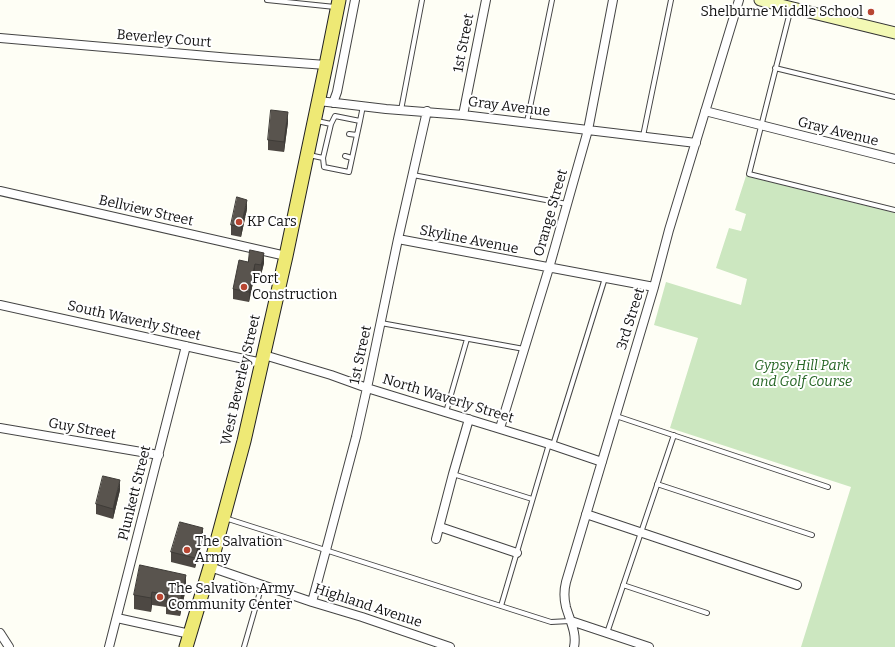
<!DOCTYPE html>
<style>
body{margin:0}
canvas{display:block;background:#fefef5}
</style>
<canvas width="895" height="647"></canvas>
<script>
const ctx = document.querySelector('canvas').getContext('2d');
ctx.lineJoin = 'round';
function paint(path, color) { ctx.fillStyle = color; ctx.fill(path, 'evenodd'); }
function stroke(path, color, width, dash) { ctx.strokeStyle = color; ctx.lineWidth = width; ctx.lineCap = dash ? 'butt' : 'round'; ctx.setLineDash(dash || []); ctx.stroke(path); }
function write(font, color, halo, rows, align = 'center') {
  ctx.font = font + ' Bitter,serif'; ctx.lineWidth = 4; ctx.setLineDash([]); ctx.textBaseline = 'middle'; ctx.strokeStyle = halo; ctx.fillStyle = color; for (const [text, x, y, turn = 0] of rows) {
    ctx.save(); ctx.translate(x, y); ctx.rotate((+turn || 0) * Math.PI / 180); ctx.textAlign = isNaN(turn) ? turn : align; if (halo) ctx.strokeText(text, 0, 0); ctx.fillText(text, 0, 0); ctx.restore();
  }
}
paint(new Path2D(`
 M746,176l149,37v434h-94l50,-160 -181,-59 28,-90 -44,-13 12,-43 75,23 6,-26 -31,-11 13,-40 12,3 5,-17 -11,-4z`), '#cce7c0');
const lane = new Path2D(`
 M267,0l68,7
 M791,8l-42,166 146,36
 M775,68l120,29
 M401,110l21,-110
 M360,121l3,-15
 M527,122l25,-122
 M349,134l8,1
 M643,136l28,-136
 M309,155l14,3 8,-34 -14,-3
 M345,156l7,2
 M323,158l1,9 25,5 11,-51 -25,-5 -4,8
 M413,175l154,29
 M381,323l143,26
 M446,412l21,-73
 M616,416l212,71
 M553,445l52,-167
 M453,474l79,25
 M657,484l155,51
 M225,518l326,104 19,-1
 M623,585l84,28
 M501,606l48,-162
 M607,633l67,-198
 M244,647l18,-62`);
const street = new Path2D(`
 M0,38l231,20 95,7
 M319,101l67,8 77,6 233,28
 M333,103l4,-11 18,-92
 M705,111l190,48
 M463,115l23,-115
 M0,191l286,65
 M398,239l256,48
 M0,305l262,58
 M264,355l67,20 36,13 182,56 53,18
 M0,428l159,27
 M500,428l49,-160 39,-138 25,-130
 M586,514l211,71
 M440,527l77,26
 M436,539l17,-65 16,-55
 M210,567l102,35 50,15 88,30
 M312,602l14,-52 30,-113 11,-49 31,-149 29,-128
 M117,618l73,16
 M571,621l78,26
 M0,633l9,14
 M109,647l77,-301
 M574,647c3,-14 -4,-26 -8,-40 -2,-8 -2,-17 0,-25l88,-295 15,-57 70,-230`);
const secondary = new Path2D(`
 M760,0l135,33`);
const primary = new Path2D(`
 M186,647l24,-80 34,-126 42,-185 40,-191 13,-65`);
stroke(lane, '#444', 6);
stroke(street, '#444', 10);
stroke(secondary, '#333', 13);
stroke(primary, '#222', 15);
stroke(lane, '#fff', 4);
stroke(street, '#fff', 8);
stroke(secondary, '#f3f9b5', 11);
stroke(primary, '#eee975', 13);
paint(new Path2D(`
 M288,122l-4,30 -16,-2v-10z
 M247,209l-6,28 -10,-2v-10z
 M248,262l16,1 -3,12 -6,-2 -6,29 -16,-3v-10z
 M120,490l-7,29 -17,-5v-10z
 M203,538l-8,30 -24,-6v-10z
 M140,565l46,23 -6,28 -14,-2v-7l-14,-2 -1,7 -17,-3v-14z`), '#4d4843');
paint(new Path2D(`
 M288,112v10l-4,30v-10z
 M247,200v9l-6,28v-10z
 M264,253v10l-3,12v-10z
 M255,264v9l-6,29v-10z
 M120,480v10l-7,29v-10z
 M203,528v10l-8,30v-10z
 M186,575v13l-6,28v-13z
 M152,592v13l-1,7v-14z`), '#3e3b37');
const building = new Path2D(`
 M271,110l17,2 -4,30 -16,-2z
 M237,197l10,3 -6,27 -10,-2z
 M250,250l14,3 -3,12 -6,-1 -6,28 -16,-3 6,-29 9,2z
 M103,476l17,4 -7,29 -17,-5z
 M180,522l23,6 -8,30 -24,-6z
 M140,565l46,10 -6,28 -14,-2 2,-6 -16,-3 -1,6 -17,-3z`);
paint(building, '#59544e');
stroke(building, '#3e3b37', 1);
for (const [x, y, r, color] of [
 [871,12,4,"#b84632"],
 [239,222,4,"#b84632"],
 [244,287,4,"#b84632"],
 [187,550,4,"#b84632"],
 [160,597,4,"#b84632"]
]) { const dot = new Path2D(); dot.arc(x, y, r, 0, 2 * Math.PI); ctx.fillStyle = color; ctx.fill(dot); stroke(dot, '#fff', 1.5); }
write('14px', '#111', '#fff', [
 ["Shelburne Middle School",863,12,"right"],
 ["KP Cars",247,222],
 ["Fort",252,279],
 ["Construction",252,295],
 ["The Salvation",195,542],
 ["Army",195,558],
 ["The Salvation Army",168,589],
 ["Community Center",168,605]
], 'left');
write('14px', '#111', '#fff', [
 ["Beverley Court",164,39,5],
 ["1st Street",464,43,-79],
 ["Gray Avenue",509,107,7],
 ["Gray Avenue",838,132,14],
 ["Bellview Street",146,211,13],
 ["Orange Street",551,213,-74],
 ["Skyline Avenue",469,240,11],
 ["3rd Street",631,319,-73],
 ["South Waverly Street",134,321,13],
 ["1st Street",361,355,-78],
 ["West Beverley Street",241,380,-77],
 ["North Waverly Street",448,399,17],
 ["Guy Street",82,429,10],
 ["Plunkett Street",135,493,-76],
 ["Highland Avenue",368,606,18]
]);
write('italic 14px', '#256524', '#fff', [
 ["Gypsy Hill Park",802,366],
 ["and Golf Course",802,382]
]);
</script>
